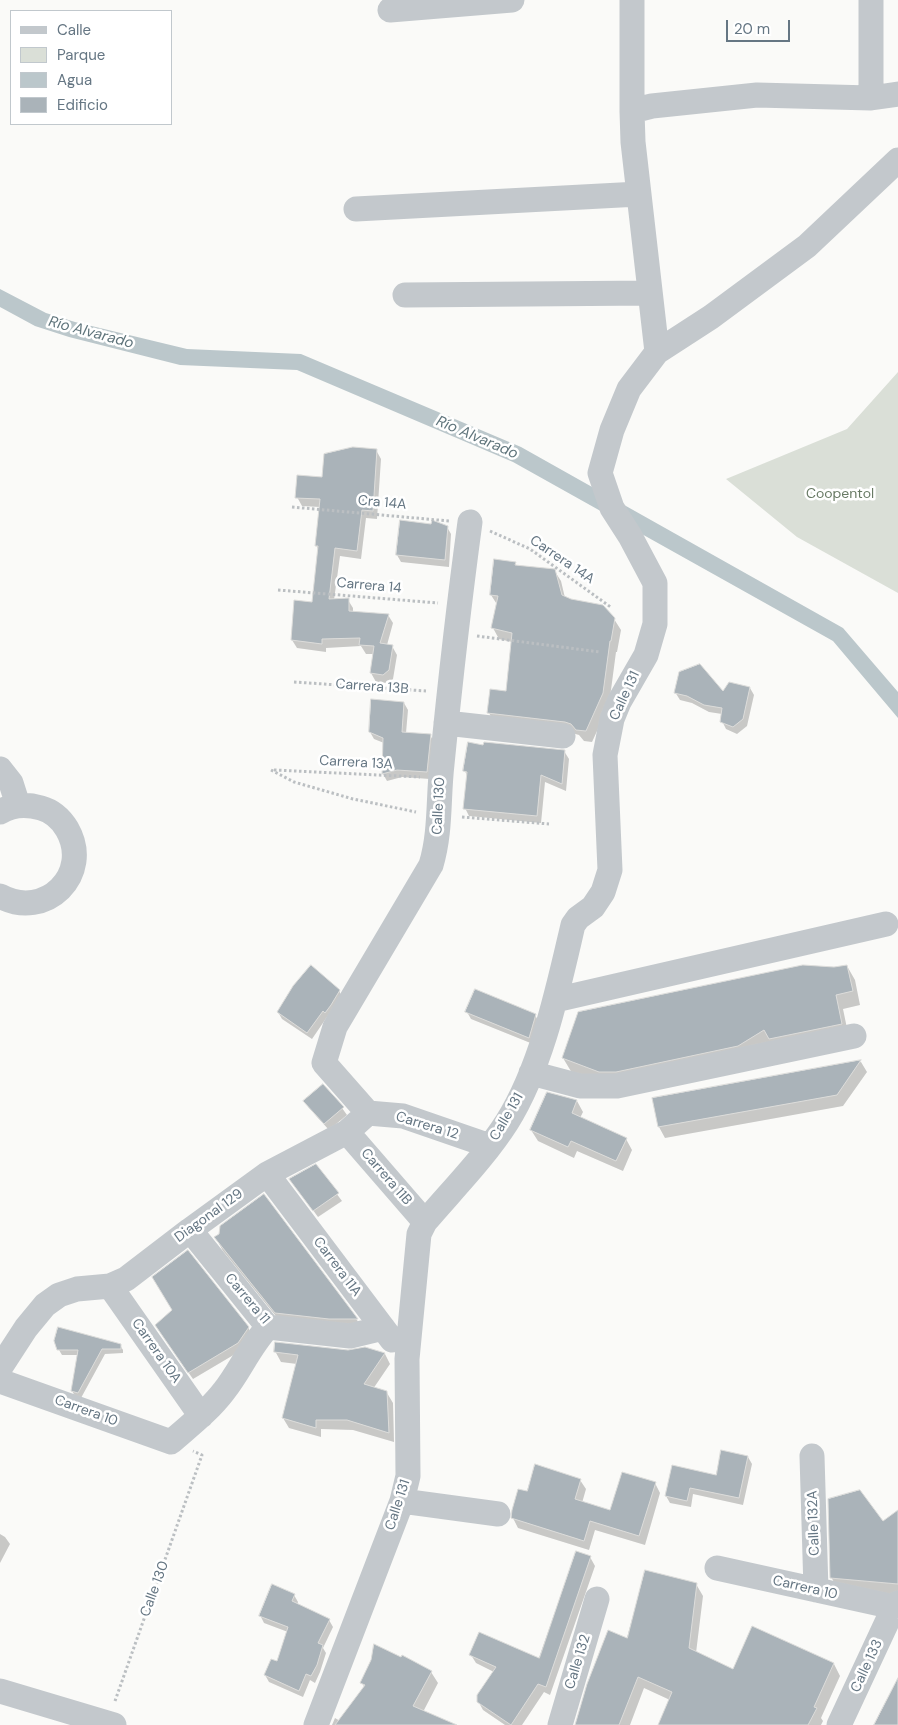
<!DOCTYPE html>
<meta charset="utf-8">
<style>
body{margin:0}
#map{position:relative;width:898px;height:1725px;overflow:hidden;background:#fafaf8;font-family:"DM Sans",sans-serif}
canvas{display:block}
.legend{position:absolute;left:10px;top:10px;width:162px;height:115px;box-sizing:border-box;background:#fff;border:1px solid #c1c8cd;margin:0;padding:6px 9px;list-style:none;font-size:15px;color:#657683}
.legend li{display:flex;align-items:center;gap:10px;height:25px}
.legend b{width:25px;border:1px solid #c1c8cd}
.scale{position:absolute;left:726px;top:20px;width:64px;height:22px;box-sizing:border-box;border:2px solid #657683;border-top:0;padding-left:6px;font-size:15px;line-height:18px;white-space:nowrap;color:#657683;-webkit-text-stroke:4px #fff;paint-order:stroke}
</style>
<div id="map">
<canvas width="898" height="1725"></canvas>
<ul class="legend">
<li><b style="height:6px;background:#c3c8cc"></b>Calle</li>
<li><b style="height:14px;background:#dadfd7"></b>Parque</li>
<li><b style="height:14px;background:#bbc7cb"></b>Agua</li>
<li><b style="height:14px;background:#aab3b9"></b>Edificio</li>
</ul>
<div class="scale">20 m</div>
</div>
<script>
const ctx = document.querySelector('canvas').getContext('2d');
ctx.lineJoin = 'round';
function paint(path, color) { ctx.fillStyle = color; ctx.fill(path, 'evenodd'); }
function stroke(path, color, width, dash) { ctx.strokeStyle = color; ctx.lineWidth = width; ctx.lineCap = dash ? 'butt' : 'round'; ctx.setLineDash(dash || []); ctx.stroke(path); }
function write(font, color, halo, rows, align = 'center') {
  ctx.font = font + ' "DM Sans",sans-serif'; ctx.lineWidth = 5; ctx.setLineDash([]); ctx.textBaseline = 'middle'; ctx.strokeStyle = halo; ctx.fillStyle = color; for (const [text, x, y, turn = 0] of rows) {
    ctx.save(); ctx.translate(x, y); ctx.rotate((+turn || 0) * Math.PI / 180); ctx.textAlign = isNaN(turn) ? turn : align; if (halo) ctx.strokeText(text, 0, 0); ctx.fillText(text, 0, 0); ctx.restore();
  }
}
paint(new Path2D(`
 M898,372v221l-101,-56 -71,-58 121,-50z`), '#dadfd7');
paint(new Path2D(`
 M0,289l46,24 29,9 112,27 114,5 220,93 322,181 55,64v26l-65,-77 -320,-179 -216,-92 -117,-5 -111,-28 -34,-11 -35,-19z`), '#bbc7cb');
paint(new Path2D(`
 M376,450l5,9 -4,60 -11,-1 -5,41 -21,-3 -6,44h14l5,8v4l35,3 5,8 -6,22 5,1 5,9 -4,24 -5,4 -12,-1 -5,-9 3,-19h-8l-5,-8 -35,2v4l-29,-4 -5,-8 21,-36 6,-53 -3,-6 4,-38 -18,-1 -5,-9 26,-19z
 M447,527l4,7 -2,33 -48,-5 -4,-7z
 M515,563l2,4 37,3 7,11 4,17 49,21 7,11 -4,22h-1l-7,53 -17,37 -8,-1 -5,-6 -7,-2 -77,-9 -6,-11 18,-21 5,-50 -13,-3 -6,-11 5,-22 -7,-11z
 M750,688l4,7 -7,31 -10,8 -11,-5 -4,-8v-7l-13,-2 -17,-9 -12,-3 -5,-8 48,1z
 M404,703l4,7 -2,23 24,2 4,7 -4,37 -28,-2 -15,4 -4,-7 1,-31 -10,-4 -4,-7z
 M484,746l80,5 5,8 -3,32 -21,-9 -4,41 -72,-7 -4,-8 2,-32 -2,-5z
 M847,966l8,14 5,25 -17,4 6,29 -225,48 -52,-13 -9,-15 271,-89z
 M339,991l4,7 -16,19 -15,22 -30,-20 -4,-7z
 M467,1012l68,3 4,7 -6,22 -62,-25z
 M861,1062l6,10 -24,34 -178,32 -6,-11 -6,-28z
 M548,1094l29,7 6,11 -3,6 46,21 6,11 -9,21 -46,-20 -3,7 -36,-17 -7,-11z
 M305,1101l37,7 5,7 -18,15 -20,-22z
 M316,1166l26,35 -24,16 -28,-38z
 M264,1196l93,124 7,12 -80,-6 -61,-75 -7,-13z
 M248,1327l4,8 -10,15 -49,29 -33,-47z
 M120,1345l3,5v3l-18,1 -24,44 -6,-2 -3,-5 7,-36h-17l-3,-5z
 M365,1348l20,6 5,10 -17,25 14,4 6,10 1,39 -41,-12 -32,-1v8l-32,-9 -6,-10 14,-54 -16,-2 -6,-11 73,1z
 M748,1457l4,7 -9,41 -50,-11 -2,13 -21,-4 -4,-7 51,-20z
 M580,1480l6,9 -4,14 29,9 44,-29 5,10 -15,52 -50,-15 -6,20 -71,-22 -5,-10 15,-25z
 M898,1512v86l-58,-6 -9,-15 52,-54z
 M0,1534l5,3 5,7 -10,19z
 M590,1557l5,9 -45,129 -6,-3 -22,33h-17l-22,-15 -5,-9 16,-29 -18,-9 -5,-8 68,5z
 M696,1584l7,12 -7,57 38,18 100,-7 6,12 -19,42 2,3 -2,4h-162l11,-25 -26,-12 -14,37h-54l52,-86z
 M294,1595l4,7 -1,3 32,15 4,7 -10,21 3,5 -6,19 -5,11 -5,-3 -7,17 -34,-15 -4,-7 13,-12 10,-31 -24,-9 -4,-8z
 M431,1672l7,11 -15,29 22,13h-113l3,-7 5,3 25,-33 -3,-5z`), '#0003');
const building = new Path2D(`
 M353,447l24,2 -4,62 -11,-1 -5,41 -22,-3 -6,51 20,-1v13l40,3 -9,29 13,2 -4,25 -6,5 -13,-2 4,-27 -15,-1 1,-7 -38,1v5l-31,-4 3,-40 18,2 6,-56h-3l5,-47 -25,-1 2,-23 25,2 2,-23z
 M400,520l31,4 1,-4 16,6 -3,34 -49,-5z
 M494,559l22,3 -1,3 40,4 7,26 9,4 32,6 12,13 -4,23h-1l-7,52 -17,38 -10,-1 -5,-6 -6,-2 -78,-9 3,-24 16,2 6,-58 -21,-5 7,-32 -8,-1z
 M700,664l23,27 6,-9 21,5 -7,32 -10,8 -13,-5 2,-14 -18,-3 -17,-9 -13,-3 5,-21z
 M371,699l33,3 -2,30 29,2 -4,38 -30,-2 -15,4 1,-36 -14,-6z
 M468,742l15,3 1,-3 81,8 -3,34 -21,-9 -4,41 -74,-7 4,-37 -4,-1z
 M311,965l29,25 -9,15 -6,8 -2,-2 -16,22 -30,-21 16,-26z
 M803,965l31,2 13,-2 6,26 -17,4 6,29 -73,15 -5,-9 -26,16 -122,26h-17l-37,-14 16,-46z
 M475,989l61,25 -7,24 -64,-26z
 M861,1060l-24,35 -179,32 -6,-29z
 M323,1084l21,23 -20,17 -21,-23z
 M547,1092l30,8 -5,13 55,25 -11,23 -45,-20 -3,6 -38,-17z
 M316,1164l23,29 -26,18 -24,-32z
 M264,1194l94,125h-29l-54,-6 -61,-76 5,-3 1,-8z
 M188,1250l61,77 -11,16 -50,30 -33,-48 17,-15 -20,-33z
 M58,1327l63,17v5h-19l-24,44 -7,-2 7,-41h-21l-3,-9z
 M275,1342l73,8 17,-3 20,6 -21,31 23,7 2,42 -42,-13h-31v8l-34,-10 16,-63 -24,-3z
 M721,1450l27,6 -9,42 -49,-10 -3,13 -22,-5 7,-31 44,10z
 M535,1464l46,15 -6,20 35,11 12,-38 34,10 -17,54 -49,-15 -6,20 -73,-23 1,-8 6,-21 9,2z
 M860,1490l23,31 15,-11v74l-68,-6 -2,-79z
 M576,1551l15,5 -45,131 -8,-3 -27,41 -34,-23v-7l19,-28 -27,-12 10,-23 60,26z
 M645,1570l52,13 -8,65 44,21 19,-43 82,37 -20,44 3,1 -9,17h-150l14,-33 -34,-15 -19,48h-44l12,-41 21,-54 19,8z
 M272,1584l23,10 -3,7 38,18 -12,24 5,2 -6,20 -6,11 -5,-2 -7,17 -35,-16 7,-16 6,2 11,-34 -29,-11z
 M374,1644l27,13 1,-2 30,16 -19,35 44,19h-122l30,-40 -5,-2 11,-23z
 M898,1678v47h-24z`);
paint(building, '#aab3b9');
stroke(building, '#dcdcda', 1);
stroke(new Path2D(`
 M292,507l157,14
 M490,531l40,18 82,59
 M278,590l160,13
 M477,636l123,16
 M294,682l132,9
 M271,770l23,12 59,17 63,13
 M274,770l146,7
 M462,817l87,7
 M115,1701l87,-246 -9,-4`), '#bbbfc2', 3, [2.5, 2.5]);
stroke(new Path2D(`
 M632,0v111
 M390,10l122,-10
 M871,98v-98
 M356,209l283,-15
 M405,295l245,-2
 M657,352l-24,-210 -1,-31 20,-5 105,-11 114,3 27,-4
 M470,522c-11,81 -20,161 -28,242 -4,34 -1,68 -11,101l-96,162 -11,36 44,50 35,3 87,30
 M446,723l117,13
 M0,769l11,14 7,22
 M0,812c13,-8 27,-8 41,-4 11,3 20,11 26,21 26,45 -22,92 -67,67
 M555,1000l331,-76
 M531,1073l49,13h37l237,-50
 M347,1132l78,90
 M267,1174l125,166
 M190,1230l78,97 82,9 33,-8
 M110,1286l91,130
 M0,1368l26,-40 19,-23 14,-10 18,-6 33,-3 16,-7 64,-49 77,-56 80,-42 21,-19
 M0,1381l171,61c18,-16 38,-31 53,-51 16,-20 26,-45 44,-64
 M812,1456l4,134
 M402,1501l96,13
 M717,1568l177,39
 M0,1691l114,34
 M316,1725l86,-224 6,-25 -1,-117 12,-125 6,-12c28,-33 59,-64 82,-100 35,-56 51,-133 66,-197l5,-7 15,-11 10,-15 7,-22 -5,-115 7,-36 7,-17 27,-47 9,-31v-41l-25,-47 -18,-28 -12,-35 12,-43 17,-41 28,-37 54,-35 96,-71 91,-86
 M560,1725l37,-126
 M839,1725l55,-118 4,-4`), '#c3c8cc', 25);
write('14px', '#687a64', '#fff', [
 ["Coopentol",840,494]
]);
write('14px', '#657683', '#fff', [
 ["Cra 14A",382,503,5],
 ["Carrera 14A",562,560,34],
 ["Carrera 14",369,586,5],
 ["Carrera 13B",372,687,4],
 ["Calle 131",625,696,-65],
 ["Carrera 13A",356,763,3],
 ["Calle 130",439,806,-87],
 ["Calle 131",507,1117,-60],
 ["Carrera 12",427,1126,17],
 ["Carrera 11B",386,1177,49],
 ["Diagonal 129",209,1216,-36],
 ["Carrera 11A",337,1267,53],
 ["Carrera 11",247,1299,50],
 ["Carrera 10A",156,1351,55],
 ["Carrera 10",86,1411,20],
 ["Calle 131",398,1505,-72],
 ["Calle 132A",814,1523,-92],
 ["Carrera 10",805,1588,13],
 ["Calle 130",155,1589,-70],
 ["Calle 132",578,1662,-73],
 ["Calle 133",867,1666,-65]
]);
write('italic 15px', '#60757c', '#fff', [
 ["Río Alvarado",91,333,15],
 ["Río Alvarado",477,438,23]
]);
</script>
